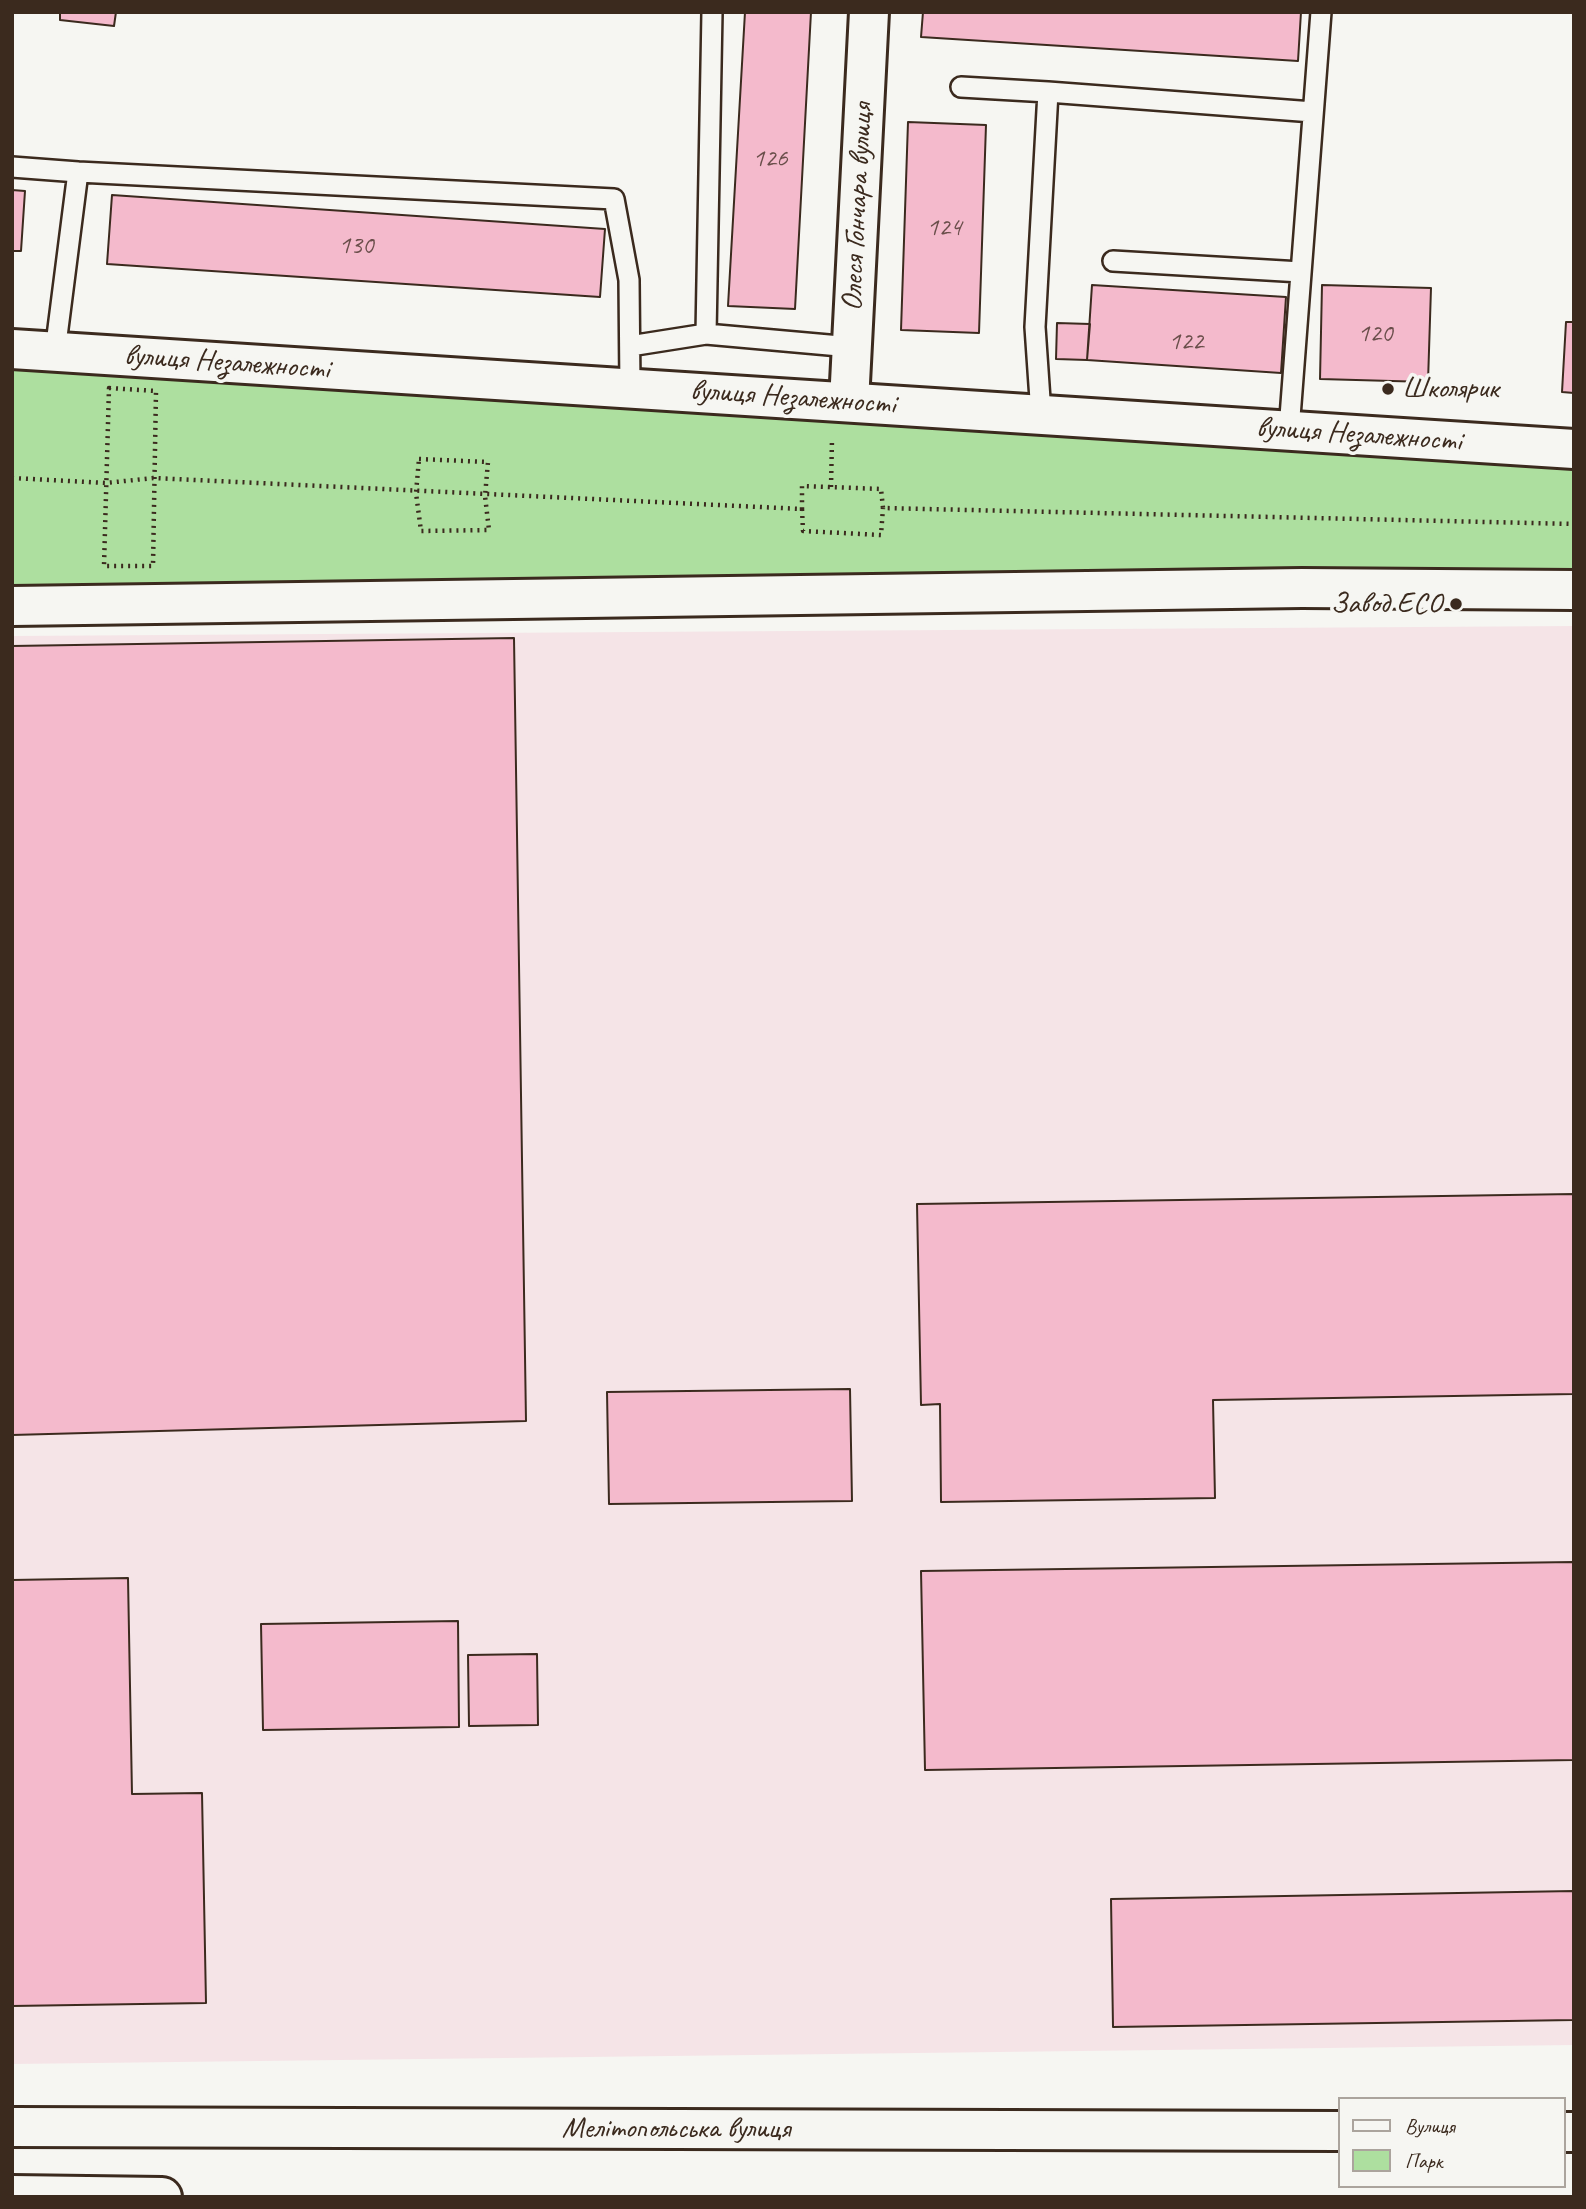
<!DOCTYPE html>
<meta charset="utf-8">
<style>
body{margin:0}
#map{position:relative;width:1586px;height:2209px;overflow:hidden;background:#f6f6f2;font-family:Caveat,sans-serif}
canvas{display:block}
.frame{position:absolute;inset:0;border:14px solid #3b2a1e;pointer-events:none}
.legend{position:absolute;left:1338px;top:2097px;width:228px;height:91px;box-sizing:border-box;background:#f6f6f2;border:2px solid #aba49d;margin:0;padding:9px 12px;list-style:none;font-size:21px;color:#3b2a1e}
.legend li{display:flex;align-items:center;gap:14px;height:35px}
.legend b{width:35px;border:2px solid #aba49d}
</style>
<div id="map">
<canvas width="1586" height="2209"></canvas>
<div class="frame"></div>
<ul class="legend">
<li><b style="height:9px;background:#f6f6f2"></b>Вулиця</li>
<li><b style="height:19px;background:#addf9f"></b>Парк</li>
</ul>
</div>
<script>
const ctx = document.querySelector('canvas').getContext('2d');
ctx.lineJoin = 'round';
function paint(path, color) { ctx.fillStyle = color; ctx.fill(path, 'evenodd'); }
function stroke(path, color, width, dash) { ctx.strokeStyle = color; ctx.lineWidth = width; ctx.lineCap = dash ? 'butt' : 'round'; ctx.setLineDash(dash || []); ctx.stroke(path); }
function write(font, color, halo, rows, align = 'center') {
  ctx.font = font + ' Caveat,sans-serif'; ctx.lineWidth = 7; ctx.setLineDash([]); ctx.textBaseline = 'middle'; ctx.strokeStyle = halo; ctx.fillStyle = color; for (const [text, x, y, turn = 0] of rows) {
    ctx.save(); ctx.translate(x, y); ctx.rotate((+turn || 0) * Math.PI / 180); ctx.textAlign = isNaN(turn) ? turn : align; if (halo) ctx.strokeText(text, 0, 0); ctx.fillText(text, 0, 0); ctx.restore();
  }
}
paint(new Path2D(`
 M1574,626v1419l-1562,19v-1428z`), '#f5e4e7');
paint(new Path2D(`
 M12,369l752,41 810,56v109l-1562,10z`), '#addf9f');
const building = new Path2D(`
 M60,12h56l-2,14 -54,-6z
 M745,12h66l-16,297 -67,-3z
 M923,12h378l-3,49 -377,-24z
 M908,122l78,3 -7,208 -78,-3z
 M12,190l13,1 -4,60h-9z
 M112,195l493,34 -5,68 -493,-33z
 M1092,285l194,12 -5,76 -194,-13z
 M1322,285l109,3 -3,94 -108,-3z
 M1566,322h8v71l-12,-1z
 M1057,323l33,1 -3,36 -31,-1z
 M514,638l12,783 -514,14v-789z
 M1574,1194v200l-361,6 2,98 -274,4 -1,-98 -19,1 -4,-201z
 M850,1389l2,112 -243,3 -2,-112z
 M1574,1562v198l-649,10 -4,-199z
 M128,1578l4,216 70,-1 4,210 -194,3v-426z
 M458,1621l1,106 -196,3 -2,-106z
 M537,1654l1,71 -69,1 -1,-71z
 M1574,1891v129l-461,7 -2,-128z`);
paint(building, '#f4bacc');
stroke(building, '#3b2a1e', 2);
const lane = new Path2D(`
 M961,87l87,5 -13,235 6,87
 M1048,92l265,20
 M12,167l66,5
 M1113,261l188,11
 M706,334l145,13
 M630,346l76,-12 6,-322
 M55,352l23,-180 536,27 15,81 1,108
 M1289,430l32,-418`);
const street = new Path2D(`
 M849,402l20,-390`);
const secondary = new Path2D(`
 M12,349l1562,100
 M12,606l1290,-18 272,2
 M12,2127l1327,4
 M1563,2132h11
 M12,2195l150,2`);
stroke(lane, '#3b2a1e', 24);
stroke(street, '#3b2a1e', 44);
stroke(secondary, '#3b2a1e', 44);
stroke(new Path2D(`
 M109,388l47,3 -3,175h-49z
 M419,459l69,3 -3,34 4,34 -68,1 -5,-38z
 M12,478l94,5 47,-5 649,31v-23l79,3 2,19 691,16
 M831,487l1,-48
 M802,509l1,22 78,4 2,-27`), '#3b2a1e', 4.5, [2, 5]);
stroke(lane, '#f6f6f2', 19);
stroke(street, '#f6f6f2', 38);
stroke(secondary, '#f6f6f2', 38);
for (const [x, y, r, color] of [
 [1388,389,7,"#3b2a1e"],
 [1456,604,7,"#3b2a1e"]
]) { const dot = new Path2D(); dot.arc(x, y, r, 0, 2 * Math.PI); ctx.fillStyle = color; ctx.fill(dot); stroke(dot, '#f6f6f2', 2.5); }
write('26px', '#694e4a', null, [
 ["126",770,159],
 ["124",944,228],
 ["130",356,246],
 ["120",1375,334],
 ["122",1186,342]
]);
write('30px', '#3b2a1e', '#f6f6f2', [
 ["Олеся Гончара вулиця",858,207,-87],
 ["вулиця Незалежності",227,363,4],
 ["вулиця Незалежності",793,398,4],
 ["вулиця Незалежності",1359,435,4],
 ["Мелітопольська вулиця",676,2129]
]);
write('30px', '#3b2a1e', '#f6f6f2', [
 ["Школярик",1402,389],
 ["Завод ЕСО",1442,604,"right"]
], 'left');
</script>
